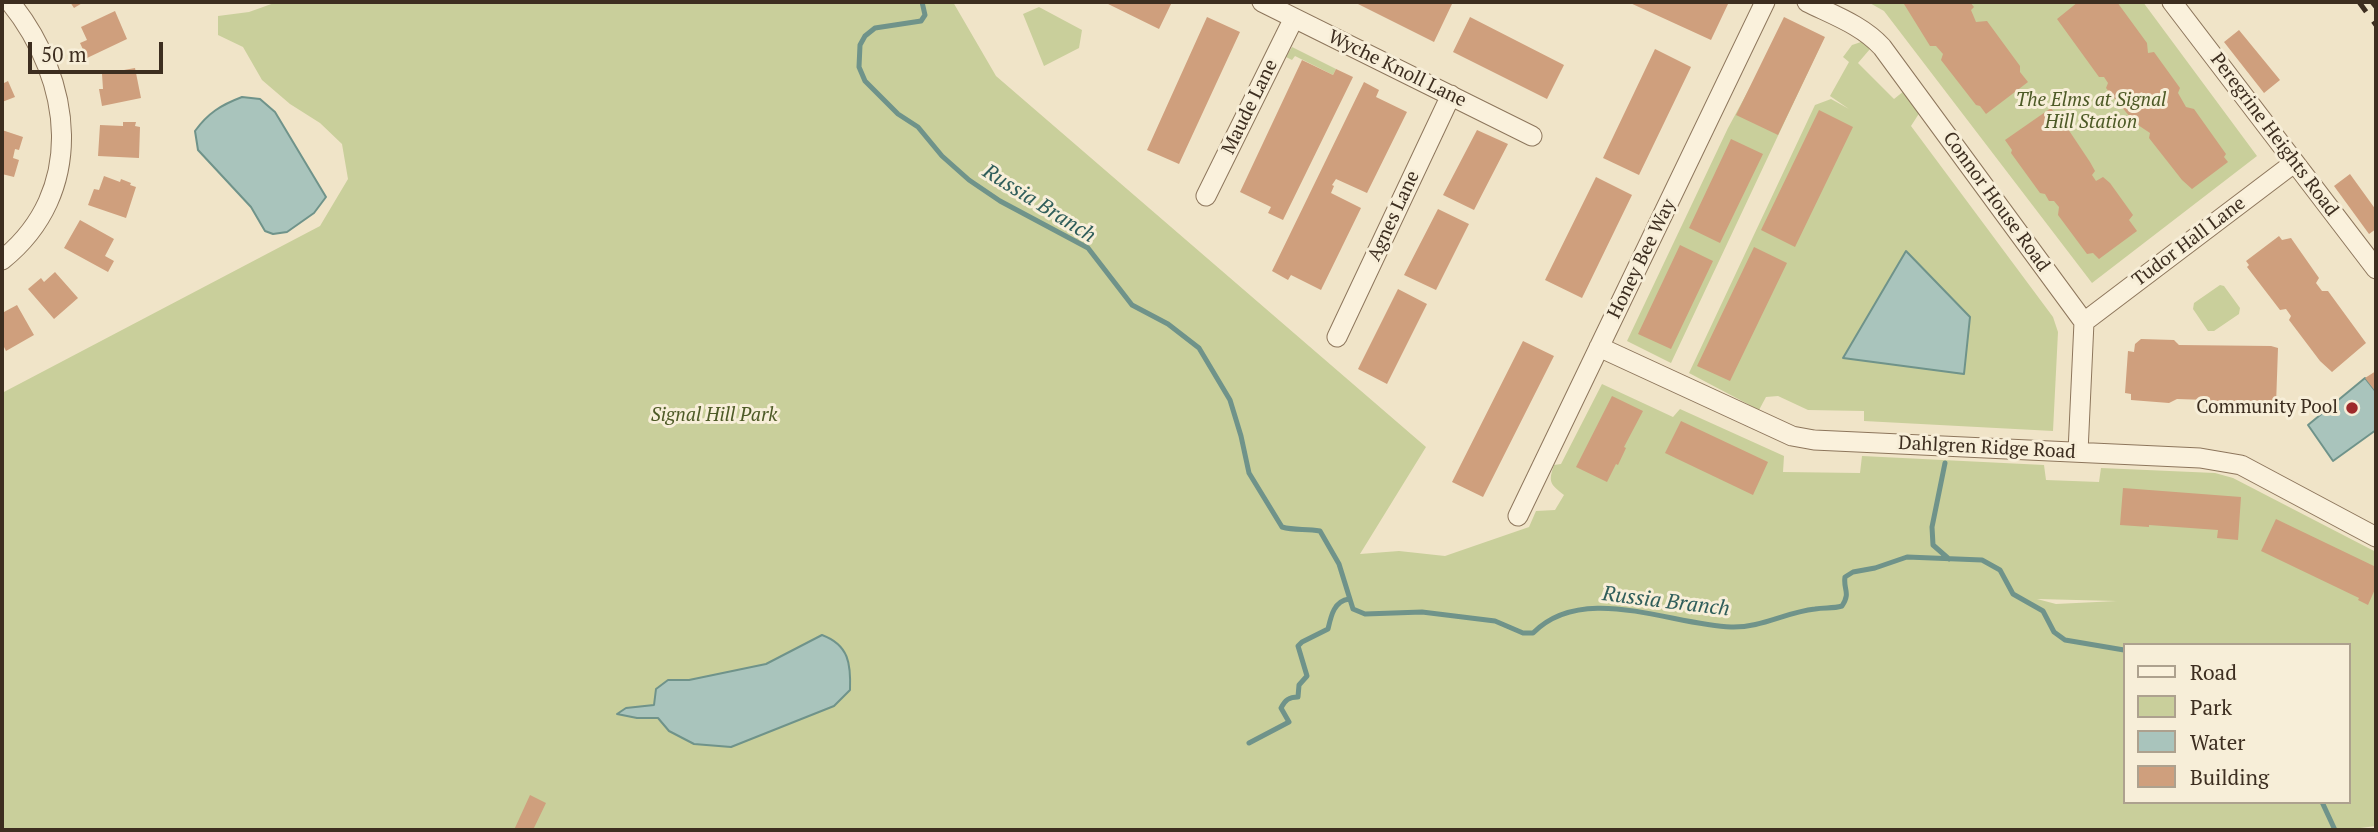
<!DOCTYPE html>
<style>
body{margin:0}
#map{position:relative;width:2378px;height:832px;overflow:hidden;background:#f0e4c8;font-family:"PT Serif",serif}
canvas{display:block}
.frame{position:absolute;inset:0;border:4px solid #3d2e20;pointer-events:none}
.legend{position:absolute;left:2123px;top:643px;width:228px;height:161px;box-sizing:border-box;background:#f7eed8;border:2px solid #ada18e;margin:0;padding:9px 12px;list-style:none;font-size:21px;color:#3d2e20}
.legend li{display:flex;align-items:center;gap:14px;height:35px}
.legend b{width:35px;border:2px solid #ada18e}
.scale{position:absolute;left:28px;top:42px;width:135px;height:32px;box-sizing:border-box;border:4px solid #3d2e20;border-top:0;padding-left:9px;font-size:21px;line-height:24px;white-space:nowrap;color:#3d2e20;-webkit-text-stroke:5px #f7eed8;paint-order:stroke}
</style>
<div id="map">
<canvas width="2378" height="832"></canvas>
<div class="frame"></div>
<ul class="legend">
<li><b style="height:9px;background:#faf1dc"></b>Road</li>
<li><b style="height:19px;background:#c9cf9b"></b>Park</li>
<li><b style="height:19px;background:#a9c4bc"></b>Water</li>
<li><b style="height:19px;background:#cf9f7d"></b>Building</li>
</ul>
<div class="scale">50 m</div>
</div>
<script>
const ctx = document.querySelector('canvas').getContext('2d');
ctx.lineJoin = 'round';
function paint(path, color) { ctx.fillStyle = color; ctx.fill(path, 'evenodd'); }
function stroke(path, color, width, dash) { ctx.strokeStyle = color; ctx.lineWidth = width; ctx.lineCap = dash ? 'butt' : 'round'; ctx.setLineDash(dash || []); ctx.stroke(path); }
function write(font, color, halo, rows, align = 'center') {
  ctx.font = font + ' "PT Serif",serif'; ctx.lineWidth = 6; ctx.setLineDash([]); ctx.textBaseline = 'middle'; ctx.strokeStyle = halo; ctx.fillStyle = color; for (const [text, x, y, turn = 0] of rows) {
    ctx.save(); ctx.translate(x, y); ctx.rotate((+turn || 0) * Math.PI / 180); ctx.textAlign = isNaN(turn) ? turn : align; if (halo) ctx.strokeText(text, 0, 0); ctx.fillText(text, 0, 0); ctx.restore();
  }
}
paint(new Path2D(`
 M277,2h676l43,74 430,371 -66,107 39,-3 46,5 84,-29 7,-16 19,-1 9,-15c-14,-11 -16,-13 -10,-30l7,-1 41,-80 71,33 7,-8 104,47 -1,16 77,1 2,-17 182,9 2,15 53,2 2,-14 114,5 18,5 143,74v274l-31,4h-2343v-437l318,-167 28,-47 -6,-35 -22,-21 -30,-19 -28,-24 -19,-33 -25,-12v-19l31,-4zM2037,599l79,2h1l-61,3zM2124,645h224v157h-224z
 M1868,2h275l114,154 -165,127 -208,-272z
 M1039,7l43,23 -3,18 -35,18 -21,-52z
 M1786,21l38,17 -153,325 -44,-22 101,-213z
 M1864,41l6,8 -12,14 36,36 10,-8 16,21 -9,14 142,191 5,15 -5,99 -189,-10v-10l-56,-1 -30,-14 -12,1 -7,13 -70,-37 126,-268 16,-6 18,10 -19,-13 19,-34 -6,-5 9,-12z
 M1292,47l44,22 -3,6 -38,-19 -3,4 -6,-3z
 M2220,285l4,1 16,22 -1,6 -25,17h-6l-15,-22 1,-6z`), '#c9cf9b');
const water = new Path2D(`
 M242,97l18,2 15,13 51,85 -12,16 -27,19 -14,2 -8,-3 -14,-24 -53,-57 -3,-19c13,-18 26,-26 47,-34z
 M1906,251l64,66 -6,57 -121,-16z
 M2365,378l11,14v38l-43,31 -25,-36z
 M822,635c27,10 29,29 28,55l-16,16 -103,41 -37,-3 -25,-13 -11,-13h-21l-20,-4 9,-6 28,-3 2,-16 12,-9h21l77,-16z`);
paint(water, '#a9c4bc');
stroke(water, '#6f938a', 2);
stroke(new Path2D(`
 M922,2l3,13 -4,6 -46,7 -10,8 -5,9 -1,22 6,14 33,33 20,13 24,29 27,24 31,21 88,47 44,57 36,19 31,24 31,52 11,36 8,37 33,54c13,4 24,1 38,4l19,33 14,45 12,5 57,-2 73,9 28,12h10c50,-51 138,-8 198,-6 30,1 55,-15 84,-18 10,-2 17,0 27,-3 9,-14 1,-16 3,-29l8,-5 22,-4 32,-11 75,3 18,10 13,24 30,17 11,21 11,8 59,10
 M1945,463l-13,64 1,18 16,14
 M1249,743l40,-21 -8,-14c4,-8 8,-11 17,-11l1,-12 8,-9 -9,-30 4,-4 26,-13c3,-13 6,-28 21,-30
 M2322,802l13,28`), '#6f938a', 5);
paint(new Path2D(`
 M70,2h14l-10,6z
 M1104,2h68l-13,27z
 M1354,2h93l5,2 -18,38z
 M1628,2h94l6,2 -17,36z
 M1907,2h63l4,5 -3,3 5,12 11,-1 33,45v6l8,10 -42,32 -6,-8 -4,-1 -35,-45 2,-6 -7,-8h-6l-26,-42z
 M2078,2h39l30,41 1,10 6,-1 26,36 -2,5 8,14 8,2 32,45 -2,3 4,5 -36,27 -10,-9 -33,-42 1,-5 -15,-10 -29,-35 2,-5 -4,-6h-5l-42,-58z
 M115,11l12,28 -40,19 -7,-15 7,-3 -6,-13z
 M1207,17l33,15 -61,132 -32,-14z
 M1470,17l94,48 -17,34 -94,-47z
 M1784,17l41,20 -47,98 -42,-20z
 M2239,30l41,50 -16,13 -40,-51z
 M1655,49l36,18 -52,108 -36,-17z
 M1302,60l31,15 3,-6 17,8 -70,143 -15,-7 3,-6 -31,-15z
 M135,68l6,30 -39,8 -3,-17h4l-1,-15z
 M8,81l7,16 -13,5v-18z
 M1364,82l15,8 -3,7 31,15 -40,81 -31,-14 -4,6 2,1 -3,7 30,15 -40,82 -30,-15 -3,5 -16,-9z
 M2051,108l6,9h3l30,45 5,9 -3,4 4,6 7,-4 7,6 23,32 -4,5 8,11 -38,28 -6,-6 -6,1 -29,-39 1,-8 -5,-6h-5l-4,-7 -5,-1 -29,-40 1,-3 -7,-10z
 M1819,110l34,17 -58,120 -34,-17z
 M123,122h13l-1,4 5,1 -1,31 -41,-2 2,-31 23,1z
 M2,130l21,7 -4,13 -4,-1 -2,9 6,2 -5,17 -12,-3z
 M1477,130l31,14 -34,66 -31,-15z
 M1731,139l32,15 -43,89 -31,-15z
 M2350,174l26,36v19l-7,5 -35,-48z
 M104,176l16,6 1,-3 10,4 -1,2 6,2 -10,31 -38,-13 6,-16 5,1z
 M1596,177l36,18 -50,103 -37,-18z
 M1438,209l31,15 -33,66 -32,-15z
 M80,220l34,19 -9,17 9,5 -6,11 -44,-24z
 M2279,236l3,4 9,-2 28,40 -3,5 6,8h6l38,52 -34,29 -12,-11 -31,-41 2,-4 -5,-7 -6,1 -33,-43 2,-2 -3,-4z
 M1680,245l33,16 -42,88 -33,-15z
 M1754,247l33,16 -57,118 -33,-15z
 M55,272l23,26 -24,21 -26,-30 13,-11 3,4z
 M1398,289l29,15 -40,80 -29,-15z
 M17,305l17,30 -28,16 -4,-8v-35l2,4z
 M2141,339l33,1 5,5 92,1 7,2 -2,57 -67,-2 -2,-3 -30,-1 -8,4 -38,-3v-6l-6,-1 3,-42 6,1 1,-8z
 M1523,341l31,15 -71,141 -31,-15z
 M2376,371v21l-11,-14z
 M1612,396l31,15 -19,36 2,1 -8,17 -2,-1 -9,18 -31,-15z
 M1681,421l87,41 -15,33 -88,-42z
 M2123,488l118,9 -3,43 -21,-2 1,-8 -69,-5v2l-29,-2z
 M2276,519l100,48v20l-8,18 -10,-5 1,-2 -98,-47z
 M530,795l16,8 -13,27h-19z`), '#cf9f7d');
const minor = new Path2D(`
 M1262,2l270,134
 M1807,2c26,13 55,23 75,45l202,275 -6,130
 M2172,2l204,267
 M1206,196l88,-178
 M2,260c85,-68 71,-180 8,-258
 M2084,322l210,-159
 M1337,337l114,-242
 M1599,347l193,89 22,4 386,18 41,7 135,72
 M1518,516l247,-514`);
stroke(minor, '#8d765c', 21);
stroke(minor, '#faf1dc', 19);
stroke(new Path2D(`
 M2359,2l17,23
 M2372,2l4,5`), '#3d2e20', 5, [12, 12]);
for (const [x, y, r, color] of [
 [2352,408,7,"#9e2a2b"]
]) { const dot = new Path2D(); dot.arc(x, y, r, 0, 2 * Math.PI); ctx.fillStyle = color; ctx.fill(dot); stroke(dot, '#f7eed8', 2.5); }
write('19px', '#3d2e20', '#f7eed8', [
 ["Wyche Knoll Lane",1397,69,26],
 ["Maude Lane",1250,107,-64],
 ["Peregrine Heights Road",2274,135,53],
 ["Connor House Road",1996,202,54],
 ["Agnes Lane",1394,216,-65],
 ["Tudor Hall Lane",2189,242,-37],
 ["Honey Bee Way",1642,259,-64],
 ["Dahlgren Ridge Road",1987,448,3]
]);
write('italic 19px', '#4d5a26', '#f7eed8', [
 ["The Elms at Signal",2091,101],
 ["Hill Station",2091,123],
 ["Signal Hill Park",714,416]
]);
write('19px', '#3d2e20', '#f7eed8', [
 ["Community Pool",2338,408]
], 'right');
write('italic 21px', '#2f5d5a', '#f7eed8', [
 ["Russia Branch",1039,204,32],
 ["Russia Branch",1666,602,7]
]);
</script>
